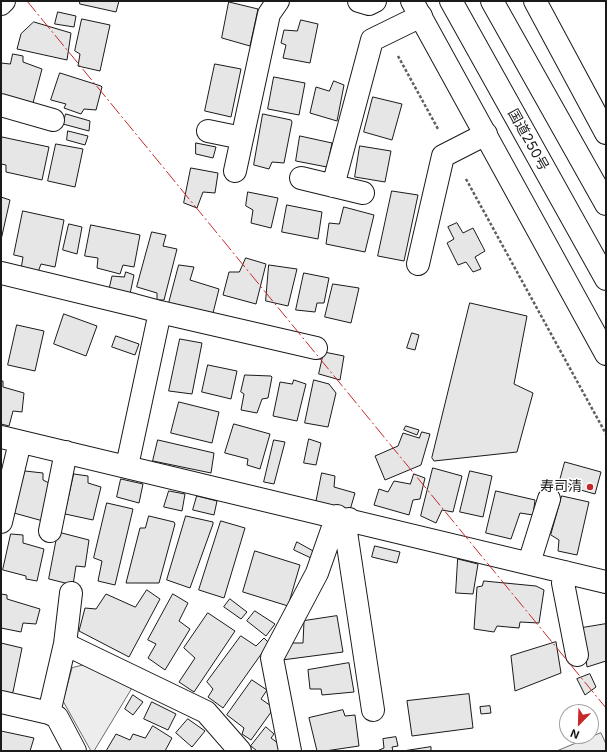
<!DOCTYPE html>
<meta charset="utf-8">
<style>
body{margin:0}
#map{position:relative;width:607px;height:752px;overflow:hidden;background:#fff;font-family:Inter,sans-serif}
canvas{display:block}
.frame{position:absolute;inset:0;border:2px solid #1a1a1a;pointer-events:none}
.north{position:absolute;left:559px;top:704px;width:40px;height:40px;box-sizing:border-box;background:#fff;border:1px solid #a3a3a3;border-radius:50%;rotate:203deg;font-size:11px;font-weight:700;line-height:16px;text-align:center;color:#1a1a1a}
.north::after{content:'';display:block;margin:auto;width:14px;height:18px;background:#c62828;clip-path:polygon(50% 0,100% 100%,50% 72%,0 100%)}
</style>
<div id="map">
<canvas width="607" height="752"></canvas>
<div class="frame"></div>
<div class="north">N</div>
</div>
<script>
const ctx = document.querySelector('canvas').getContext('2d');
ctx.lineJoin = 'round';
function paint(path, color) { ctx.fillStyle = color; ctx.fill(path, 'evenodd'); }
function stroke(path, color, width, dash) { ctx.strokeStyle = color; ctx.lineWidth = width; ctx.lineCap = dash ? 'butt' : 'round'; ctx.setLineDash(dash || []); ctx.stroke(path); }
function write(font, color, halo, rows, align = 'center') {
  ctx.font = font + ' Inter,"Noto Sans JP",sans-serif'; ctx.lineWidth = 3; ctx.setLineDash([]); ctx.textBaseline = 'middle'; ctx.strokeStyle = halo; ctx.fillStyle = color; for (const [text, x, y, turn = 0] of rows) {
    ctx.save(); ctx.translate(x, y); ctx.rotate((+turn || 0) * Math.PI / 180); ctx.textAlign = isNaN(turn) ? turn : align; if (halo) ctx.strokeText(text, 0, 0); ctx.fillText(text, 0, 0); ctx.restore();
  }
}
const built = new Path2D(`
 M84,665l48,23 -38,63h-3l-28,-50 9,-33z
 M601,733l5,11v7h-49z`);
paint(built, '#ededed');
stroke(built, '#6a6a6a', 1);
const building = new Path2D(`
 M80,1h39l-3,11 -36,-8z
 M229,2l29,7 -8,37 -28,-8z
 M58,12l18,4 -2,11 -19,-3z
 M82,19l28,6 -10,46 -22,-5 2,-12 -5,-3z
 M301,20l17,4 -8,39 -27,-5 3,-13 -5,-2 3,-13 13,1z
 M34,22l37,11 -4,27 -50,-11 4,-15z
 M13,54l10,2v6l19,7 -9,34 -32,-8v-32l9,1z
 M215,64l26,5 -10,48 -26,-6z
 M60,73l41,13 1,1 -6,23 -12,-1 -3,5 -17,-6 2,-4 -15,-4z
 M274,77l31,6 -6,32 -31,-6z
 M334,81l10,4 -7,36 -27,-8 6,-26 13,4z
 M373,97l29,7 -10,36 -28,-8z
 M66,114l24,7 -1,10 -26,-7z
 M263,114l28,6 1,2 -8,41 -12,-1 -3,7 -15,-4z
 M68,131l20,5 -3,9 -18,-5z
 M300,136l32,7 -5,24 -31,-6z
 M2,137l47,10 -7,33 -36,-8v-7l-5,-1z
 M196,143l20,4 -3,11 -17,-4z
 M56,144l27,5 -8,38 -27,-6z
 M360,146l31,5 -6,31 -30,-5z
 M191,168l27,5 -3,20 -12,-1 -6,16 -13,-5z
 M392,191l26,4 -14,66 -26,-5z
 M248,192l30,6 -7,30 -20,-5 2,-13 -7,-4z
 M1,197l9,3 -9,40z
 M287,205l35,7 -4,27 -36,-7z
 M344,207l30,8 -9,37 -39,-8 3,-21 10,1z
 M23,211l41,9 -9,47 -14,-3 -3,8 -17,-3 2,-12 -9,-2z
 M457,223l6,10 10,-5 12,23 -10,6 6,12 -8,3 -7,-10 -8,3 -11,-22 7,-4 -6,-12z
 M69,224l13,3 -5,27 -14,-4z
 M91,225l49,10 -6,32 -11,-2 -3,9 -23,-6 1,-10 -13,-2z
 M152,232l14,3 -3,11 14,3 -13,51h-7v-7l-20,-6z
 M246,258l20,6 -10,40 -33,-9 6,-23h10z
 M179,265l15,2 -4,13 29,9 -6,24 -44,-10z
 M269,265l28,4 -9,37 -22,-5z
 M126,272l8,3 -4,19 -21,-5 3,-13 12,1z
 M304,273l25,5 -5,25h-7l-2,9 -19,-2z
 M333,284l26,4 -8,35 -26,-6z
 M470,303l57,13 -13,68 19,9 -16,59 -83,9 -2,-3z
 M64,314l33,12 -11,30 -32,-12z
 M17,325l27,6 -9,40 -27,-6z
 M412,333l7,2 -4,15 -8,-2z
 M116,336l23,8 -4,11 -23,-8z
 M180,339l22,4 -10,51 -23,-3z
 M324,352l20,4 -4,24 -21,-6z
 M208,365l29,6 -6,28 -29,-7z
 M245,375l26,1 1,1 -4,21 -6,1 -5,14 -16,-3 3,-16 -3,-2z
 M294,380l12,4 -9,37 -24,-5 7,-34 12,2z
 M314,380l15,4 7,9 -8,34 -23,-4z
 M1,381h2v6l21,6 -2,19 -9,-1 -4,15 -8,-2z
 M179,402l40,10 -7,31 -41,-10z
 M234,424l36,10 -10,35 -13,-4 1,-6 -23,-6z
 M406,426l13,4 -2,5 -13,-5z
 M422,432l8,2 -9,31 -36,15 -10,-24 23,-10 5,-13 16,5z
 M309,439l12,4 -5,22 -12,-2z
 M158,440l56,13 -3,20 -58,-12z
 M274,440l11,2 -11,42 -10,-2z
 M565,462l36,10 -6,22 -36,-10z
 M433,468l29,8 -9,36 -11,-2 -6,13 -15,-7z
 M25,471l18,2v7l10,5 -10,36 -29,-8z
 M470,471l22,5 -9,41 -23,-5z
 M322,473l13,3 -1,11 21,6 -5,17 -34,-7z
 M74,474l14,2v7l13,4 -8,33 -28,-6z
 M414,474l11,4 -5,21 -7,1 -4,15 -35,-10 5,-16 9,3 6,-11 16,3z
 M121,479l22,5 -4,19 -22,-6z
 M169,491l16,3 -3,17 -18,-4z
 M496,491l39,9 -2,15 -13,-2 -9,26 -25,-6z
 M197,496l20,5 -3,14 -21,-5z
 M562,496l27,6 -12,53 -19,-4 1,-11 -8,-5z
 M107,503l26,6 -18,76 -17,-4 4,-20 -8,-3z
 M149,516l25,6 1,2 -16,59h-33l14,-55h5z
 M186,516l27,6v2l-23,64 -23,-8z
 M221,521l24,7 -21,70 -25,-8z
 M58,532l31,8 -4,27 -9,-1 -3,19 -24,-6z
 M11,534l12,1v8l21,6 -7,32 -11,-2v-3l-23,-6z
 M297,542l18,10 -4,6 -17,-8z
 M375,546l25,6 -3,11 -25,-6z
 M255,551l45,14 -12,41 -45,-14z
 M458,559l20,5 -5,30 -17,-1z
 M484,581l52,5 8,4 -5,33 -19,-1 -1,6 -22,-2 -3,6 -20,-3 3,-42 5,-1z
 M147,590l13,9 -31,58 -50,-26 6,-23 11,1 10,-15 29,13z
 M1,594l6,1v4l33,10 -4,15 -13,-1 -2,9 -20,-4z
 M173,594l15,9 -9,18 11,8 -25,41 -17,-12 8,-14 -8,-4z
 M230,599l17,13 -6,7 -17,-12z
 M255,611l20,13 -9,12 -19,-15z
 M208,613l27,18 -41,61 -15,-10 16,-24 -11,-10z
 M337,616l6,36 -61,8 8,-17h13l1,-22z
 M606,624v37l-19,6 -5,-39z
 M241,636l15,10 8,-8 5,5 -46,65 -15,-11 5,-8 -6,-7z
 M556,642l5,31 -46,18 -4,-35z
 M1,643l21,5 -9,44 -3,2 -9,-3z
 M349,663l5,29 -32,3 -1,-6h-11l-2,-19z
 M590,674l6,13 -11,8 -8,-16z
 M252,680l15,10 -6,9 13,9 -23,32 -9,-6 2,-6 -17,-13z
 M469,694l4,34 -61,8 -5,-35z
 M133,695l10,7 -10,13 -8,-6z
 M152,702l24,12 -8,16 -24,-11z
 M490,706l1,7 -10,1 -1,-7z
 M343,710l2,6 10,-1 4,31 -34,5h-8l-8,-33z
 M188,719l17,12 -13,16 -16,-14z
 M153,726l19,12 -7,13h-59l10,-17 14,6 3,-6 12,4z
 M266,727l8,7 -3,4 11,8 -3,5h-22l-6,-5z
 M1,731l33,7 -4,13h-29z
 M396,737l2,9 -6,1 1,4h-16l7,-3 -1,-9z
 M431,747v4h-28l19,-3z`);
paint(building, '#e6e6e6');
stroke(building, '#1a1a1a', 1);
const minor = new Path2D(`
 M359,1l10,3 6,-3
 M1,4l3,-3
 M1,105l52,15
 M208,131l34,7
 M235,171l34,-157 9,-13
 M301,178l62,15
 M333,186l39,-146 49,-24
 M418,264l25,-108 43,-22
 M1,273l133,32 26,7 -33,154
 M160,312l156,36
 M1,437l605,145
 M349,519l-3,13 27,178
 M1,522l19,-80
 M50,531l16,-79
 M529,563l20,-64
 M565,572l-2,11 14,72
 M71,593l-6,51 141,68 34,39
 M1,702l48,11 16,-69
 M49,713l8,4 18,34
 M290,751l-18,-93 45,-85 20,-57`);
const highway = new Path2D(`
 M412,1l194,353
 M451,1l155,278
 M492,1l114,203
 M535,1l71,132`);
stroke(minor, '#1a1a1a', 24);
stroke(highway, '#1a1a1a', 24);
stroke(new Path2D(`
 M398,56l40,73
 M466,179l140,255`), '#5f5f5f', 2.5, [3, 2]);
stroke(minor, '#fff', 22);
stroke(highway, '#fff', 22);
stroke(new Path2D(`
 M27,1l579,707`), '#c62828', 1, [14, 3, 2, 3]);
for (const [x, y, r, color] of [
 [590,487,4,"#c62828"]
]) { const dot = new Path2D(); dot.arc(x, y, r, 0, 2 * Math.PI); ctx.fillStyle = color; ctx.fill(dot); stroke(dot, '#fff', 1.5); }
write('14px', '#1a1a1a', '#fff', [
 ["国道250号",528,140,61]
]);
write('14px', '#1a1a1a', '#fff', [
 ["寿司清",582,487]
], 'right');
</script>
